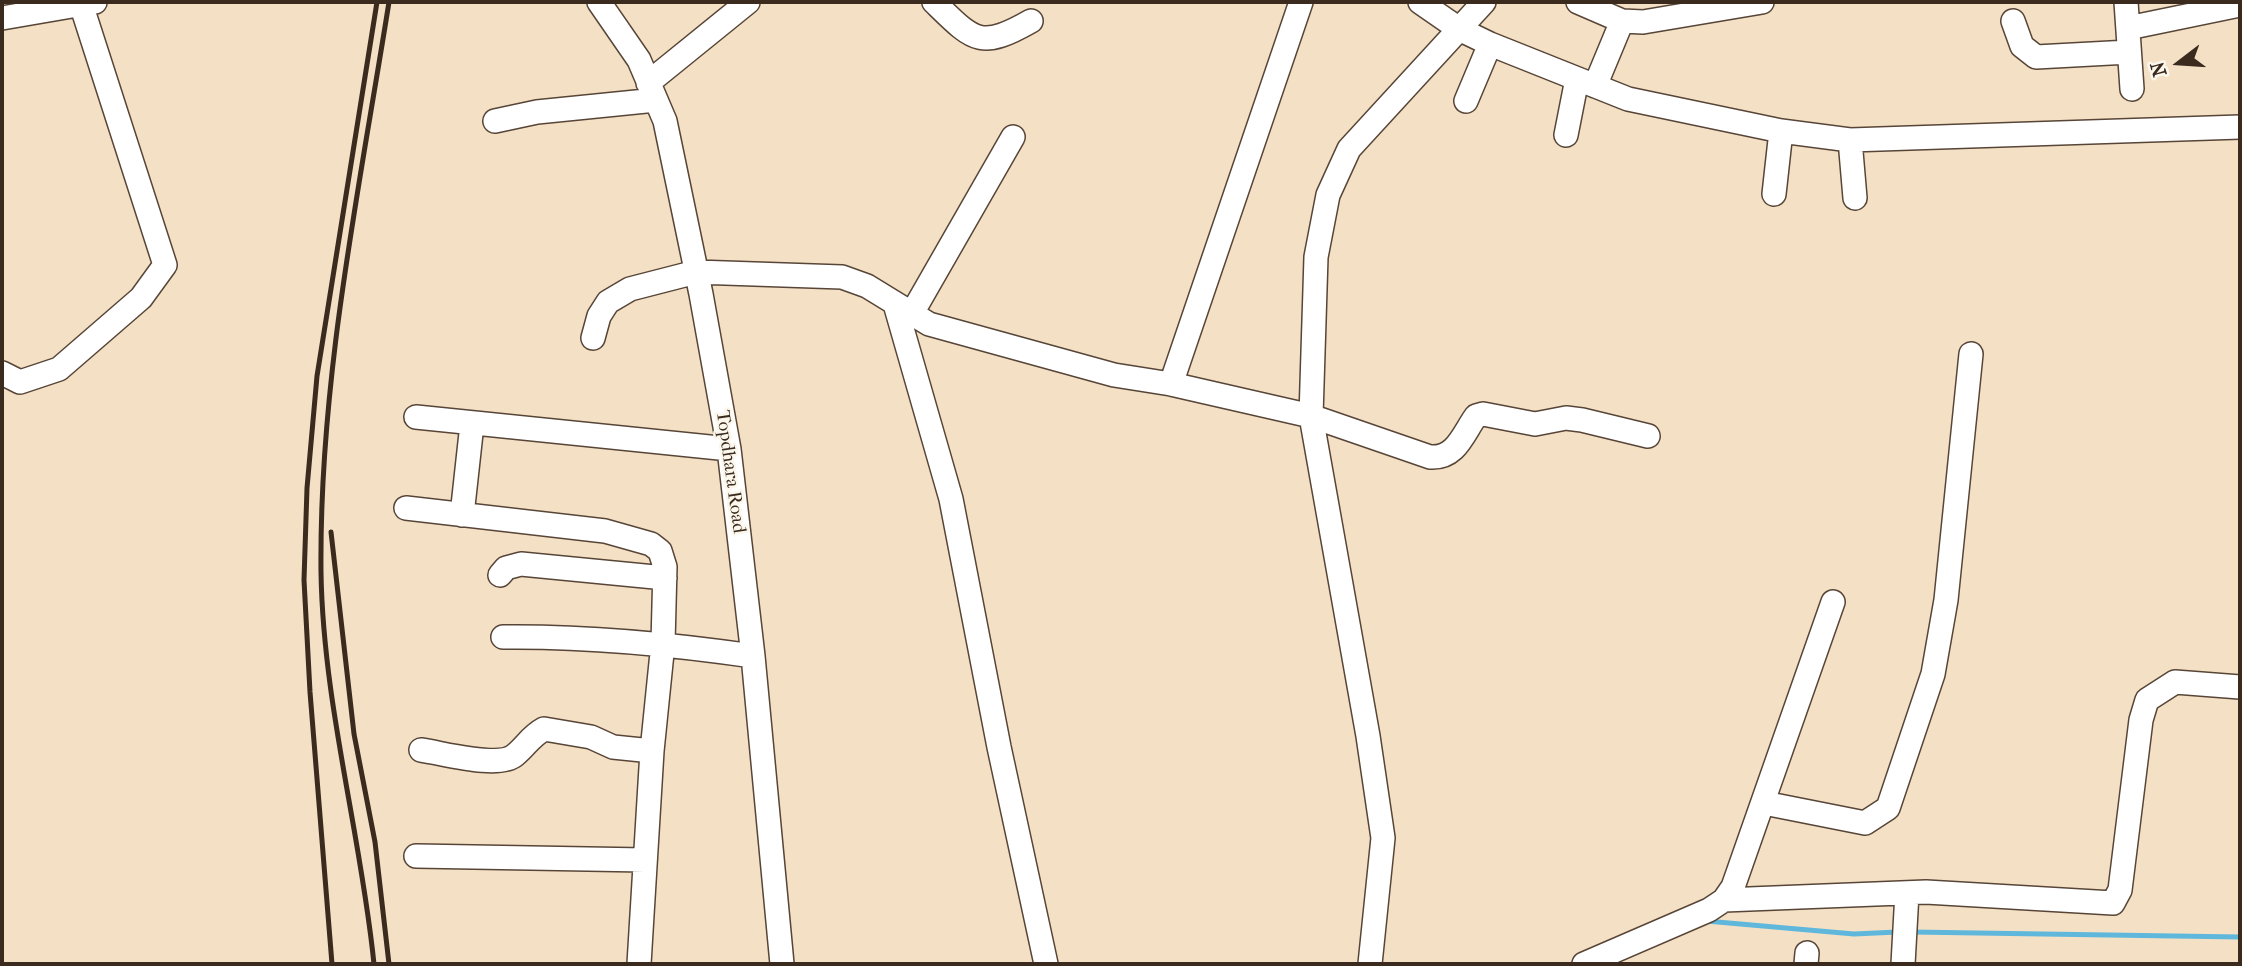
<!DOCTYPE html>
<style>
body{margin:0}
#map{position:relative;width:2242px;height:966px;overflow:hidden;background:#f4e0c5;font-family:"IM FELL French Canon",serif}
canvas{display:block}
.frame{position:absolute;inset:0;border:4px solid #3b2a1e;pointer-events:none}
.north{position:absolute;left:2144px;top:28px;width:70px;height:70px;-webkit-text-stroke:5px #fbf7ec;paint-order:stroke;rotate:253deg;font-size:19px;font-weight:700;line-height:28px;text-align:center;color:#3b2a1e}
.north::after{content:'';display:block;margin:auto;width:24px;height:32px;background:#3b2a1e;clip-path:polygon(50% 0,100% 100%,50% 72%,0 100%)}
</style>
<div id="map">
<canvas width="2242" height="966"></canvas>
<div class="frame"></div>
<div class="north">N</div>
</div>
<script>
const ctx = document.querySelector('canvas').getContext('2d');
ctx.lineJoin = 'round';
function stroke(path, color, width, dash) { ctx.strokeStyle = color; ctx.lineWidth = width; ctx.lineCap = dash ? 'butt' : 'round'; ctx.setLineDash(dash || []); ctx.stroke(path); }
function write(font, color, halo, rows, align = 'center') {
  ctx.font = font + ' "IM FELL French Canon",serif'; ctx.lineWidth = 5; ctx.setLineDash([]); ctx.textBaseline = 'middle'; ctx.strokeStyle = halo; ctx.fillStyle = color; for (const [text, x, y, turn = 0] of rows) {
    ctx.save(); ctx.translate(x, y); ctx.rotate((+turn || 0) * Math.PI / 180); ctx.textAlign = isNaN(turn) ? turn : align; if (halo) ctx.strokeText(text, 0, 0); ctx.fillText(text, 0, 0); ctx.restore();
  }
}
stroke(new Path2D(`
 M1706,921l148,13 44,-2
 M1912,932l328,5`), '#5fb8dc', 5);
const minor = new Path2D(`
 M599,2l40,58 26,61 36,173 28,155 24,207 29,308
 M934,2c40,39 46,48 97,19
 M1420,2l39,27 31,15 138,55 153,32 69,9 390,-13
 M1578,2l44,19 21,1 119,-20
 M2126,2l6,87
 M2,18l93,-16
 M2013,21l9,25 14,11 93,-5
 M2128,28l112,-23
 M648,83l100,-81
 M1595,86l27,-65
 M1466,101l24,-57
 M495,121l42,-9 119,-12
 M1566,135l11,-56
 M1850,140l5,58
 M1774,194l7,-63
 M895,304l56,195 48,248 47,217
 M911,315l102,-178
 M593,338l6,-22 9,-14 22,-13 66,-17 146,5 25,9 62,38 185,51 57,9 140,32 119,41c26,2 33,-23 46,-41l7,-2 52,10 31,-6 16,2 66,16
 M2,373l18,9 39,-13 82,-71 24,-33 -84,-261
 M1171,384l130,-382
 M416,417l313,32
 M406,508l199,23 46,13 9,7 5,16 -2,76 -11,108 -13,213
 M462,515l10,-91
 M500,575l6,-7 15,-4 144,14
 M503,637c85,-1 167,7 250,19
 M421,750c22,3 78,19 94,5 11,-9 16,-19 29,-26l47,8 22,10 39,4
 M1764,803l101,20 23,-15 45,-134 13,-74 25,-246
 M416,856l229,4
 M1724,900l202,-8 187,11 7,-13 21,-170 6,-20 28,-18 65,5
 M1370,964l13,-126 -15,-102 -57,-320 5,-159 12,-62 21,-46 135,-147
 M1584,964l125,-54 15,-10 9,-13 100,-285
 M1806,964l1,-11
 M1903,964l4,-71`);
stroke(minor, '#574537', 26);
stroke(minor, '#fff', 23);
stroke(new Path2D(`
 M331,532l23,202 21,108 14,122
 M332,964l-22,-272 -6,-112 3,-92 10,-112 60,-374
 M374,964c-13,-130 -51,-260 -53,-392 -2,-192 38,-381 68,-570`), '#3b2a1e', 5);
write('19px', '#3b2a1e', '#fbf7ec', [
 ["Topdhara Road",730,472,82]
]);
</script>
